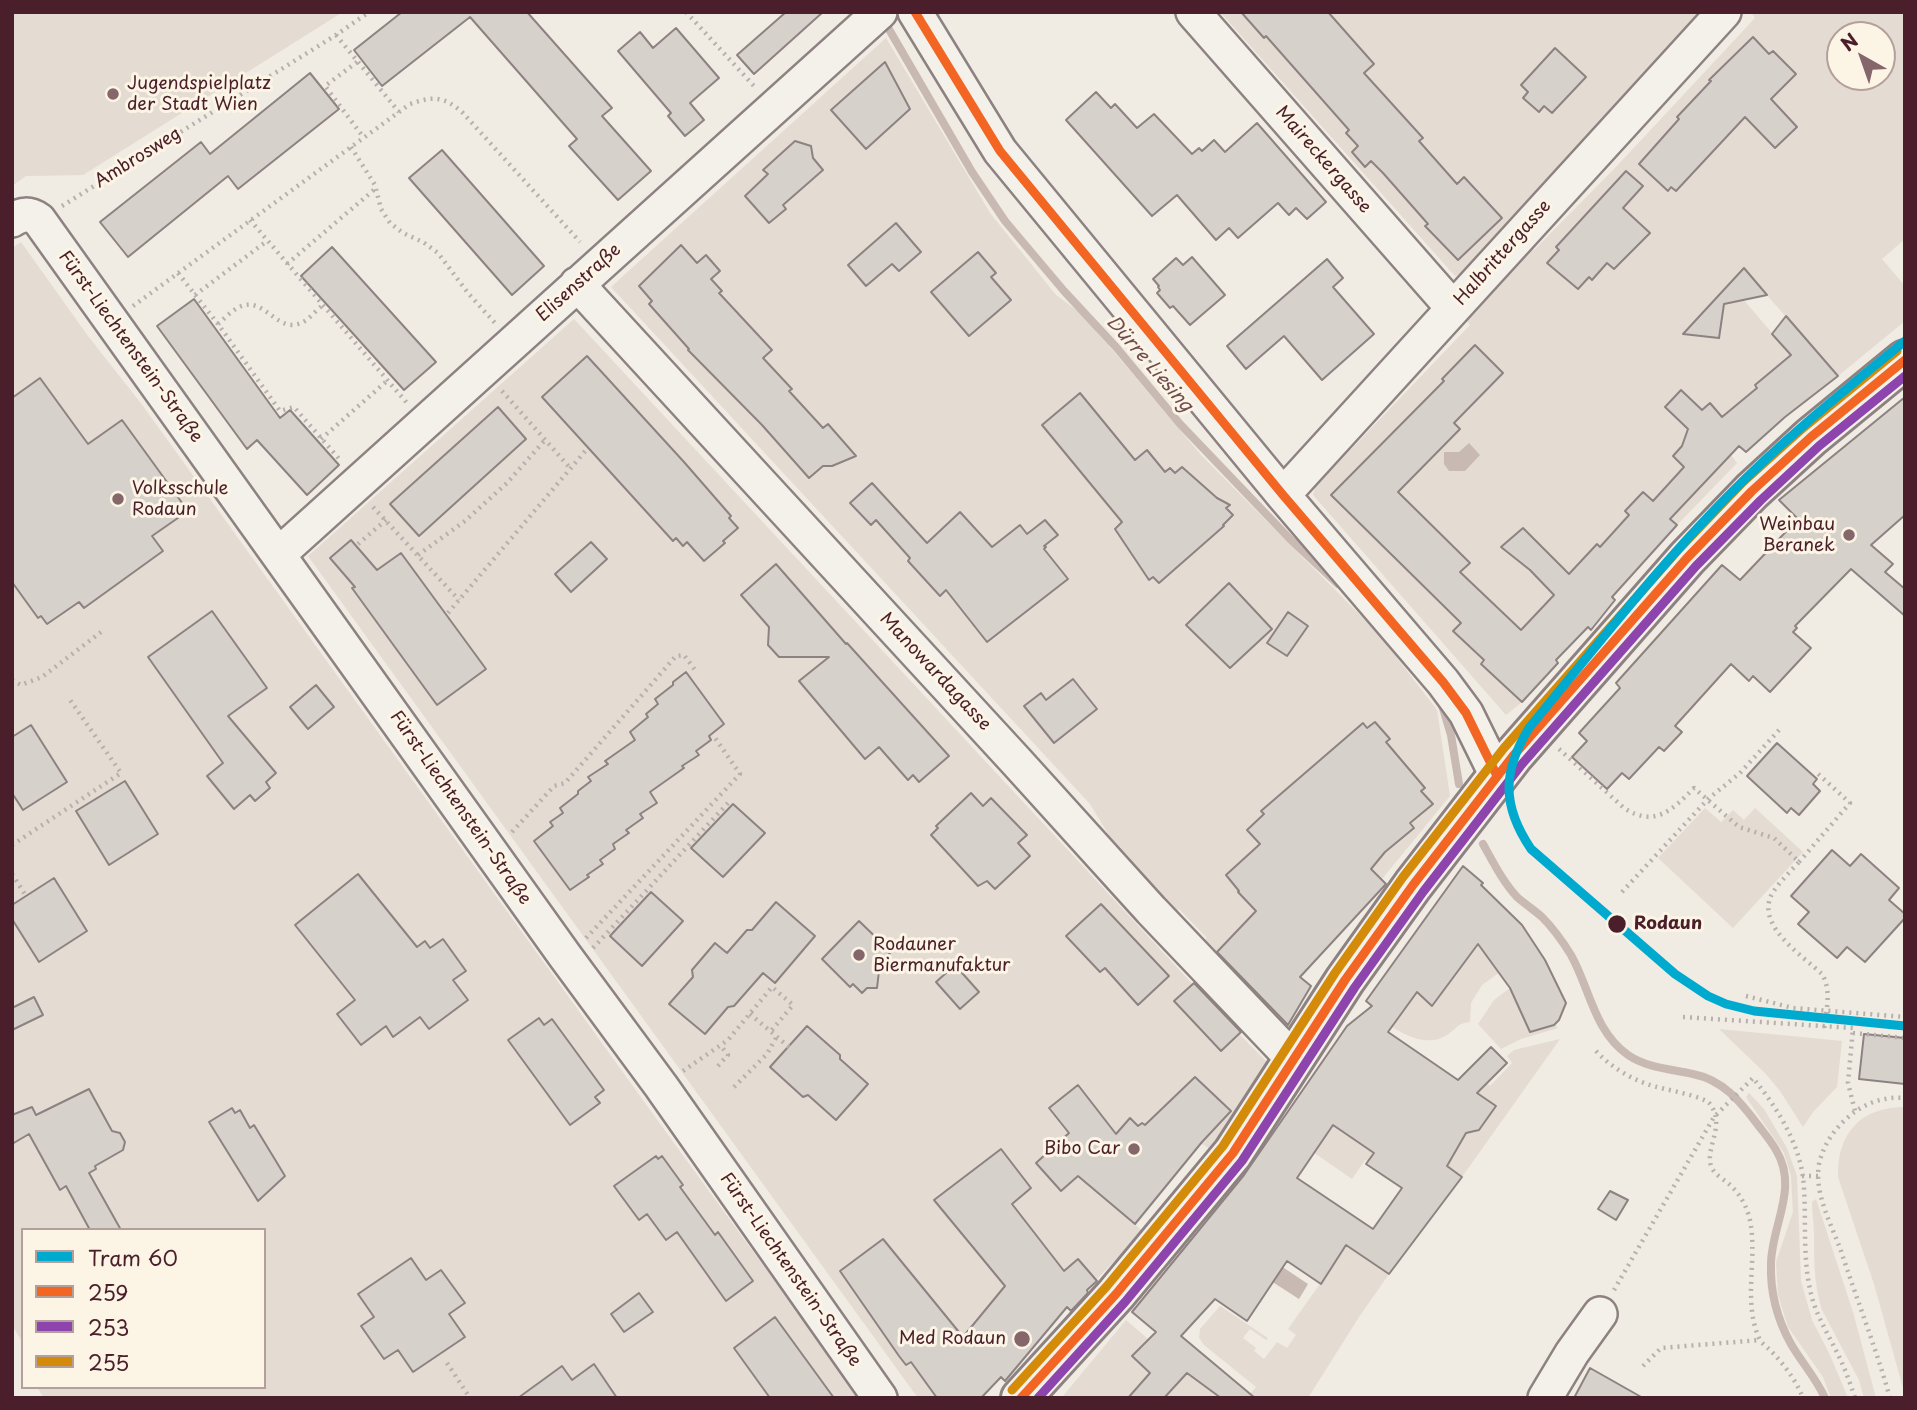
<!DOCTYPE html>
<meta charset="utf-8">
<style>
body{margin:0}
#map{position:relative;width:1917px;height:1410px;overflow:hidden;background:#f0ebe3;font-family:"Playpen Sans",sans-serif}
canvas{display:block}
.frame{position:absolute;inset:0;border:14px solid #4a1f2b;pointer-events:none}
.legend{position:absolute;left:21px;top:1228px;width:245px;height:161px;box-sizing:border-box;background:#fcf5e5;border:2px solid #b59f9b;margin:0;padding:9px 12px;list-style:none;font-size:21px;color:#4a1f2b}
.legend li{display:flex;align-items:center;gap:14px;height:35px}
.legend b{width:35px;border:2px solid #b59f9b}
.north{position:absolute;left:1826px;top:21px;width:70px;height:70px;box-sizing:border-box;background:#fcf5e5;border:2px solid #b59f9b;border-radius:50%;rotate:320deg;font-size:19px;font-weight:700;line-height:28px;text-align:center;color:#4a1f2b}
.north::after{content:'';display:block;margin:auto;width:24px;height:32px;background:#84666b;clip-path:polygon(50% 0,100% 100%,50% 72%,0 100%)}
</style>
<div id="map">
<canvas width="1917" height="1410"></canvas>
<div class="frame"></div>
<ul class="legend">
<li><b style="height:9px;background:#00a9ce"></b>Tram 60</li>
<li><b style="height:9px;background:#f26522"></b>259</li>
<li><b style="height:9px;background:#8e44ad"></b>253</li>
<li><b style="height:9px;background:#d48b09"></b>255</li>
</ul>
<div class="north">N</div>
</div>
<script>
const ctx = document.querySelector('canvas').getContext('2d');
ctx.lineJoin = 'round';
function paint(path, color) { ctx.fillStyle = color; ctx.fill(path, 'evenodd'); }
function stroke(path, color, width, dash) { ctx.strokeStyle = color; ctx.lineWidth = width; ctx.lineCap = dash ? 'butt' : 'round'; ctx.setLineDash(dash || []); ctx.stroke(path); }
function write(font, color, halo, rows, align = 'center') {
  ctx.font = font + ' "Playpen Sans",sans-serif'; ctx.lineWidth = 6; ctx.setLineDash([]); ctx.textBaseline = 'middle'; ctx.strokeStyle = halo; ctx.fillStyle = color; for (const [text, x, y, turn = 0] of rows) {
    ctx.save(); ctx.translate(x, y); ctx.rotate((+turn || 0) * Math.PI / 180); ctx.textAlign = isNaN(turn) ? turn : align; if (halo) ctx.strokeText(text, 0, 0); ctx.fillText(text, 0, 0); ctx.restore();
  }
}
paint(new Path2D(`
 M12,12h331l-260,163 -57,1 -14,10z
 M1220,12h483l-239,261 -9,3z
 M1751,12h154v227l-23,20 23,27v35l-67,55 -94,-107 -14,15 67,78 -25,9 -17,14 28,34 -6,5 -27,-29 -28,22 -12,-14 -8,7 -8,24 -21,22 11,11 -6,7 18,17 35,-36 6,8 -60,62 -34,-33 -18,19 4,4 -44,74 -62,-61 7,42 24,25 -33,35 -34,-33 -33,34 30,29 -3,4 41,38 -16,13 -193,-220 2,-8 155,-162 -10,-13 65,-71 9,9 82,-83 139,-149zM1840,35h42v42h-42z
 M886,38l104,175 66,82 27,20 118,140 177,178 59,77 13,86 -68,83 -4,-3 -27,28 -103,-74 36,41 25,23 -78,44 -19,19 -12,-12 7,-7 -28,-29 -9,6 -40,-45 -40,-66 -479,-517z
 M21,242l67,94 55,70 528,733 189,259h-26l-59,-81 -41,31 36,50h-726l-7,-11h227v-157h-241v113l-11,-18v-1077z
 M574,319l665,715 29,29 -18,32 -40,54 -9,-6 -66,81 8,8 -56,57 1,8 -16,15 -5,-4 -62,73 -4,-3 -20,20h-63l-610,-842z
 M1705,808l16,14 12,-12 11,10 11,-12 48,44 -70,76 -75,-70z
 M1476,935l24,37 -18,13 -11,18 -1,19c-13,2 -10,3 -19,10 -19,16 -41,6 -59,-5l25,-35 16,14 37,-51 -4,-5z
 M1510,988l20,44 25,-8 3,4 -37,11 -20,10 -23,-25 16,-24z
 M1719,1029l123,12 -5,46 -24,25 -10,15 -23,-36 -15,-18z
 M1560,1039l-98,138 -70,-49 -15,1 -13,18 10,6 -6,8 -3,-1 -13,19 -39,-27 22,-31 130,14 2,-3h9l6,-5 14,-21 -29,-21 10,-11 13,12 22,-23 -5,-7 7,-6z
 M1749,1093l15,16 23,39 10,28 4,105 11,39 18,35 18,43h-17l-8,-21 -35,-50 -10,-32 -2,-33 17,-50 -2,-36 -7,-23 -38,-56z
 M1905,1107v288l-31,-111 -36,-107c-1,-43 22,-70 67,-70z
 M1816,1199l37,113 23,86h-12l-5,-18 -37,-70c-8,-25 -8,-48 -8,-74 0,-11 -2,-23 -2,-34z
 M1324,1230l65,44 -30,43 -51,81h-55l-3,-4 6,-7 -52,-42 -5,-7 1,-9 20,-23 48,32 -2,2 -16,-11 -7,9 13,10 -2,3 10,8 13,-17 10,6 9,-13 -8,-6 44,-62 -22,-16z
 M1126,1320l22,19 -16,17 18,17 -14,16 -4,9 -77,-1 8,-1z
 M1187,1373l34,25h-57z`), '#e4dbd2');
paint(new Path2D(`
 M1469,443l11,12 -15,16h-16l-5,-7v-12h15z
 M1281,1266l27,18 -9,15 -28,-18z`), '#c9b9b3');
stroke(new Path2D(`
 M883,19l89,153 33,49 59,70 52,56 64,77 110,115 48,45
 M1442,705l9,30 8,49
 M1483,844c10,18 20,38 34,53 8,7 17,13 25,20 11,11 21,25 29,38 19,34 23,76 57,100 19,13 43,14 65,19 30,6 47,27 65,51 6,8 13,16 18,25 23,38 -4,74 -5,113 -1,28 6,56 20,81 11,19 25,34 34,54`), '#c9b9b3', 8);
const building = new Path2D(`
 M402,12h125l85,96 -10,8 49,55 -33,29 -49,-54 8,-7 -107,-122 -88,69 -28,-36z
 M786,12h37l-69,62 -17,-19z
 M1241,12h87l46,52 -10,9 59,65 -4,3 38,43 7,-7 38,41 -44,42 -33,-34 3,-2 -45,-51 -12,-12 -6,6 -13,-15 6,-6 -12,-13 3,-3 -83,-94 -2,2z
 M676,28l43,50 -29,25 14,17 -19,16 -17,-20 3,-3 -53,-62 22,-19 13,16z
 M1753,37l16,17 4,-3 23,23 -25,25 26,28 -22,21 -30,-31 -69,74 -5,-4 -3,4 -29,-27 40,-45 -2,-2 34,-36 -2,-1z
 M1555,48l31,29 -34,36 -8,-7 -5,6 -16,-14 5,-6 -7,-7z
 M885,62l25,47 -44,40 -35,-39z
 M310,73l29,36 -101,80 -10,-13 -100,81 -28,-35 101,-80 9,12z
 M1096,92l15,16 4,-4 22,24 17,-14 38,40 7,-6 3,3 12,-11 11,12 32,-29 69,79 -19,17 -11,-11 -7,7 -11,-12 -40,35 -9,-10 -13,12 -39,-45 -25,21 -86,-96z
 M795,141l16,5 2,12 10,12 -40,35 3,4 -17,14 -24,-27 23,-22 -5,-4z
 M442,150l102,116 -32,29 -103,-117z
 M1626,171l17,15 -20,22 27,25 -36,36 -7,-6 -15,17 -3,-3 -11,12 -31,-26 12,-13 -3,-3z
 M896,223l25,29 -22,19 -7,-7 -26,22 -18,-21z
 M681,245l16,18 9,-8 14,16 -9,8 11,12 -3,2 53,57 -9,8 29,31 -3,2 34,37 5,-4 28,32 -24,10h-9l-14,12 -47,-53 -74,-75 1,-1 -40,-45 3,-3 -13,-15z
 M332,247l104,115 -32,28 -103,-114z
 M978,252l18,21 -5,4 20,23 -42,36 -38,-44z
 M1192,257l33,38 -35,30 -17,-19 -3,2 -13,-15 3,-3 -2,-3 1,-1 -6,-7 23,-21 7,7z
 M1327,259l16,19 -10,9 41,47 -52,46 -38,-44 -38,33 -19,-23z
 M1744,268l23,27 -43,9 -5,34 -36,-4z
 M194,299l86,119 10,-8 49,55 -32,30 -50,-55 -10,9 -90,-123z
 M1786,316l52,60 -53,41 -39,35 -7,-6 -69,73 7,6 -65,72 3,3 -24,30 -3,-3 -32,33 2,3 -36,39 -41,-38 3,-4 -31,-29 8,-8 -130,-128 113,-114 -2,-2 33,-34 28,28 -49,50 6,6 -62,63 72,71 -10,9 61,58 33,-35 -24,-25 -29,-23 22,-19 46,46 28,-30 3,3 29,-32 -4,-4 18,-19 10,9 31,-34 -11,-11 9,-10 6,-17 -23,-22 16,-17 21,20 8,-7 12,14 35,-29 -2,-3 36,-30 -19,-21z
 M587,356l97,106 47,54 -2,2 9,10 -15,13 2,2 -21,18 -17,-19 -4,4 -7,-8 -3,3 -131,-144z
 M40,378l48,66 34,-24 66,91 -36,25 11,15 -79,57 -5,-6 -32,22 -6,-8 -3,2 -26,-36v-184z
 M1080,393l55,67 12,-10 18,22 5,-4 5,5 7,-6 35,31 13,7 -4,3 7,7 -10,10 1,1 -65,57 -6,-6 -4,3 -34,-51 7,-7 -80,-97z
 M1905,397v118l-34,30 22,19 -8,8 20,17v27l-54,-47 -56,57 2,2 -4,4 18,16 -41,44 -17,-16 -4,5 -18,-17 -56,62 7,6 -18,19 -5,-4 -30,32 -7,-6 -15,16 -35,-32 15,-16 -8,-8 41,-45 -4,-5 106,-118 18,15 58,-61 -19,-19z
 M498,407l28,32 -107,97 -29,-32z
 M872,483l55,60 33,-31 32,35 28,-22 7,9 18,-14 13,15 -14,11 2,1 -2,2 24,30 -81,63 -41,-52 -6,6 -32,-35 2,-3 -34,-38 -5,5 -21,-22z
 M351,540l26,30 24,-17 85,116 -49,36 -85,-117 3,-1 -25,-29z
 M591,542l16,17 -36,33 -16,-18z
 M776,564l70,80 1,-1 102,113 -30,26 -6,-7 -5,5 -29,-33 -14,12 -66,-78 30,-24h-50l-11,-12 1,-18 -28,-32z
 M1229,583l43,46 -42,39 -44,-43z
 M212,611l55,77 -39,28 48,57 -10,9 4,6 -15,13 -5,-6 -16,14 -27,-33 16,-13 -75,-106z
 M1288,612l20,14 -21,30 -20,-13z
 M686,672l38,52 -15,12 2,4 -15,11 3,4 -17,11 2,2 -34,24 7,11 -17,11 3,4 -17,12 3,3 -16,11 2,5 -15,11 3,4 -16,11 2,2 -19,13 -36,-49 19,-15 -3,-4 13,-9 -3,-5 18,-14v-3l13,-10 -3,-4 20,-13 -3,-3 30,-21 -5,-8 18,-15 -2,-3 12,-10 -3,-5 18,-14v-3z
 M1073,679l24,30 -43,34 -30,-37 17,-13 5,7z
 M316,685l18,22 -26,22 -18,-22z
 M1375,722l15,17 -4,3 39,46 -4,3 12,13 -23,19 4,5 -29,24 -14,17 15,15 -86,93 11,9 -23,39 -71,-73 39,-41 -18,-19 1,-1 -13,-16 34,-31 -13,-14 17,-16 -3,-3 102,-88 4,5z
 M31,725l36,57 -44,28 -11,-17v-56z
 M1777,743l40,36 -4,5 7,7 -21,24 -8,-7 -4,5 -40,-37z
 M125,781l33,53 -49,31 -33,-54z
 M971,793l12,13 8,-8 36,37 -9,8 12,13 -35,33 -8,-8 -9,5 -47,-51 7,-7 -2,-2z
 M733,804l32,29 -42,44 -32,-29z
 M1832,850l18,16 11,-12 38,34 -10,12 16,14v4l-40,44 -18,-15 -10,11 -39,-34 11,-12 -18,-16z
 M1463,866l20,17 -2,2 41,40 23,35 21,43 -7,17 -5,5 -24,7 -20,-44 -32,-44 -46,62 -15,-14 -29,40 70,48 33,-33 16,16 -30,30 19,13 -17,24 -13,3 -19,33 15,11 -73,97 -43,-29 -25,39 -34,-23 -40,60 -32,-22 -34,37 74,62h-34l-34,-25 -23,25h-36l22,-25 -18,-17 24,-24 -24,-20 112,-137 103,-149 25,-20 -6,-5zM1333,1125l41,28 -8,11 36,24 -29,41 -76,-51z
 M358,874l59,73 8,-6 5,7 13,-9 23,32 -13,9 15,20 -39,29 -9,-12 -27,20 -7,-11 -25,19 -24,-31 18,-14 -60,-75z
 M54,878l33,53 -48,31 -27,-43v-14z
 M651,892l32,29 -41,45 -32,-30z
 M776,902l39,34 -40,47 -12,-10 -29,33 -6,1 -23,27 -36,-30 24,-27 -1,-7 23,-27 12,10 20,-23h5z
 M1101,904l68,72 -31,29 -33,-37 -5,4 -34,-36z
 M859,921l32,31 -16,16 4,3 -2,17h-10l-5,5 -9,-9 -3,3 -28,-28z
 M955,965l24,27 -19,17 -24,-27z
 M1194,983l47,49 -20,19 -47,-50z
 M34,997l9,18 -31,15v-22z
 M539,1018l5,7 8,-6 52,71 -9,7 5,6 -30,22 -62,-85z
 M807,1026l33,29v4l28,25 -32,36 -28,-25 -5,2 -33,-30z
 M1864,1034l41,4v46l-46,-5z
 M1195,1077l36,34 -29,31 -67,82 -57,-48 -17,15 -25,-28 33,-30 -20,-25 29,-23 38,49 14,-16 8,8 4,-3 3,2z
 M89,1089l23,42 8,2 5,9 -2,8 -28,16 1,3 -7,4 32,57h-31l-24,-44 -6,4 -31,-56 -17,10v-29l20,-8 4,8z
 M232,1108l3,5 5,-3 10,18 4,-3 31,51 -27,25 -49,-79z
 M1001,1149l30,39 -19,16 52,67 14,-12 19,22 -10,9 1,3 -17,18 -4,-4 -62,74 -4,-4 -20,21h-44l-26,-36 -5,3 -7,-9 -59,-85 43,-32 80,98 42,-51 -71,-86z
 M656,1156l2,3 4,-3 21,29 -3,2 35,48 3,-3 35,49 -27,20 -49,-69 -11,8 -19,-26 -8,6 -25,-34z
 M1610,1191l18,9 -12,20 -18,-11z
 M411,1258l15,22 15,-10 24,33 -16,11 16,23 -52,35 -15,-22 -14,9 -23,-33 13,-9 -16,-23z
 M639,1293l14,19 -29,20 -13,-18z
 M775,1317l59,81h-64l-36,-50z
 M594,1364l23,34h-99l44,-32 10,14z
 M1590,1368l53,30h-69z`);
paint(building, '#d7d1cc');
stroke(building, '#8d8281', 2);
const minor = new Path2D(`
 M915,12l85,139 283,344 160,187 23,31 31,63
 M1193,12l260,296
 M12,220c10,-6 17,-7 27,0l526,736 96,130 219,312
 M577,284l439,477 135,149 142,149
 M1283,495l441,-483
 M279,554l601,-542
 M1545,1398l27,-45 28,-39`);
const major = new Path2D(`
 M1021,1398l95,-104 117,-141 112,-173 68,-95 100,-129 174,-198 65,-67 59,-54 94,-77`);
stroke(minor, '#8d8281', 38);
stroke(major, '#8d8281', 44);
stroke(new Path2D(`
 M686,12l68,74
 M336,35l63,77
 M357,62l-32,24 39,52
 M351,147l24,38 6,24 9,14 13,10 20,9 15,11 30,40 27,30
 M62,206l274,-171 33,-23
 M250,220l157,183
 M287,264l88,-75
 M178,273l40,51 62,87 14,-4 47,54
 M195,295l72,-54
 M133,306l277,-202c23,-8 33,-8 52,8l118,130
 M218,324c7,-6 17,-17 27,-19 21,-4 34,28 56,18 8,-3 15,-13 22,-18
 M502,391l69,78
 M321,439l67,-59
 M373,507l86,93
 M358,544l28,-24
 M418,555l47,-34 42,-38 38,-43
 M448,613l139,-164
 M12,680l9,5 21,-8 59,-45
 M1559,749l65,59c31,20 48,2 70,-20l45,39 35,11 25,24c-9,10 -22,22 -28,34 -14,31 32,60 51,78 10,17 4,37 2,56
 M512,832l42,-46 11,-3 111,-127 8,-1 11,15
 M12,845l109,-72 -53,-76
 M1799,862l51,-59 -34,-31
 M12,874l14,22
 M1622,892l86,-93 32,-26 39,-43
 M586,938l154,-164 -25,-36
 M593,948l135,-145
 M1746,996l47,12 112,9
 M750,1014l39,33
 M1683,1017l170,11 -5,55 7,28
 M1853,1033l52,5
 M1596,1051c15,16 33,27 54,34 11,4 55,11 60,19 16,22 -5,43 1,62 3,8 12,13 18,18 10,9 16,19 20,32 10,39 -7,83 10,122 2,5 7,8 11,12 13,13 26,30 33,48
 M718,1066l10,-11 -8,-10
 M683,1071l45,-31 44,-53 21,18 -22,26
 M734,1087l33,-33 10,-18
 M1802,1176h17
 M1614,1290l100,-173 39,-39c23,28 45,63 50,99 4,37 -1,76 7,112 5,27 21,49 32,74 5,11 9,23 13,35
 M447,1363l23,35
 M1643,1366l18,-18 99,-8
 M1890,1398c-14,-50 -33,-98 -49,-147 -10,-28 -27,-57 -22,-87 4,-18 14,-33 27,-45 16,-15 37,-23 59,-21`), '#b7b0ad', 4.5, [2, 5]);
stroke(minor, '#f4f1eb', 33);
stroke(major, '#f4f1eb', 38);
stroke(new Path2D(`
 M915,12l85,139 283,344 160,187 23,31 31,63
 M1021,1398l95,-104 117,-141 112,-173 68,-95 100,-129 174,-198 65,-67 59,-54 94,-77`), '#f26522', 9);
stroke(new Path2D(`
 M1038,1398l87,-96 117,-141 113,-174 68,-95 99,-128 174,-198 65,-66 58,-54 86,-70`), '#8e44ad', 9);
stroke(new Path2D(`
 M1012,1390l95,-104 116,-140 112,-173 68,-96 101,-129 174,-198 65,-68 60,-54 94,-77`), '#d48b09', 9);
stroke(new Path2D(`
 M1905,341c-61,50 -121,98 -176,154 -72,73 -135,154 -200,233 -27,44 -27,78 2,121l144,125 33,22 18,8 28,7 151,15`), '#00a9ce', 9);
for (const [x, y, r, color] of [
 [113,94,7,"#84666b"],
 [118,499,7,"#84666b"],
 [1849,535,7,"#84666b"],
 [1617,924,10,"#4a1f2b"],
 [859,955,7,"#84666b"],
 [1134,1149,7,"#84666b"],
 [1022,1339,9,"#84666b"]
]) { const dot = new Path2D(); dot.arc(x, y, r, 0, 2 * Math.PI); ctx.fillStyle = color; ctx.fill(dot); stroke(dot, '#fcf5e5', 2.5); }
write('18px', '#4a1f2b', '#fcf5e5', [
 ["Jugendspielplatz",127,84],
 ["der Stadt Wien",127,105],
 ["Volksschule",132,489],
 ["Rodaun",132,510],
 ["Weinbau",1835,525,"right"],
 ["Beranek",1835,546,"right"],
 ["Rodauner",873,945],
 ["Biermanufaktur",873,966],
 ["Bibo Car",1120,1149,"right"],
 ["Med Rodaun",1006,1339,"right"]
], 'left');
write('18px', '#4a1f2b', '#fcf5e5', [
 ["Ambrosweg",138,158,-32],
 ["Maireckergasse",1323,160,49],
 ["Halbrittergasse",1503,253,-48],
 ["Elisenstraße",579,283,-42],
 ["Fürst-Liechtenstein-Straße",130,347,54],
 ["Manowardagasse",935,672,47],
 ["Fürst-Liechtenstein-Straße",460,808,55],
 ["Fürst-Liechtenstein-Straße",790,1270,55]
]);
write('bold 18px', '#4a1f2b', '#fcf5e5', [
 ["Rodaun",1634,924]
], 'left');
write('italic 19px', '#704d53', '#fcf5e5', [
 ["Dürre Liesing",1149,364,49]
]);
</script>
